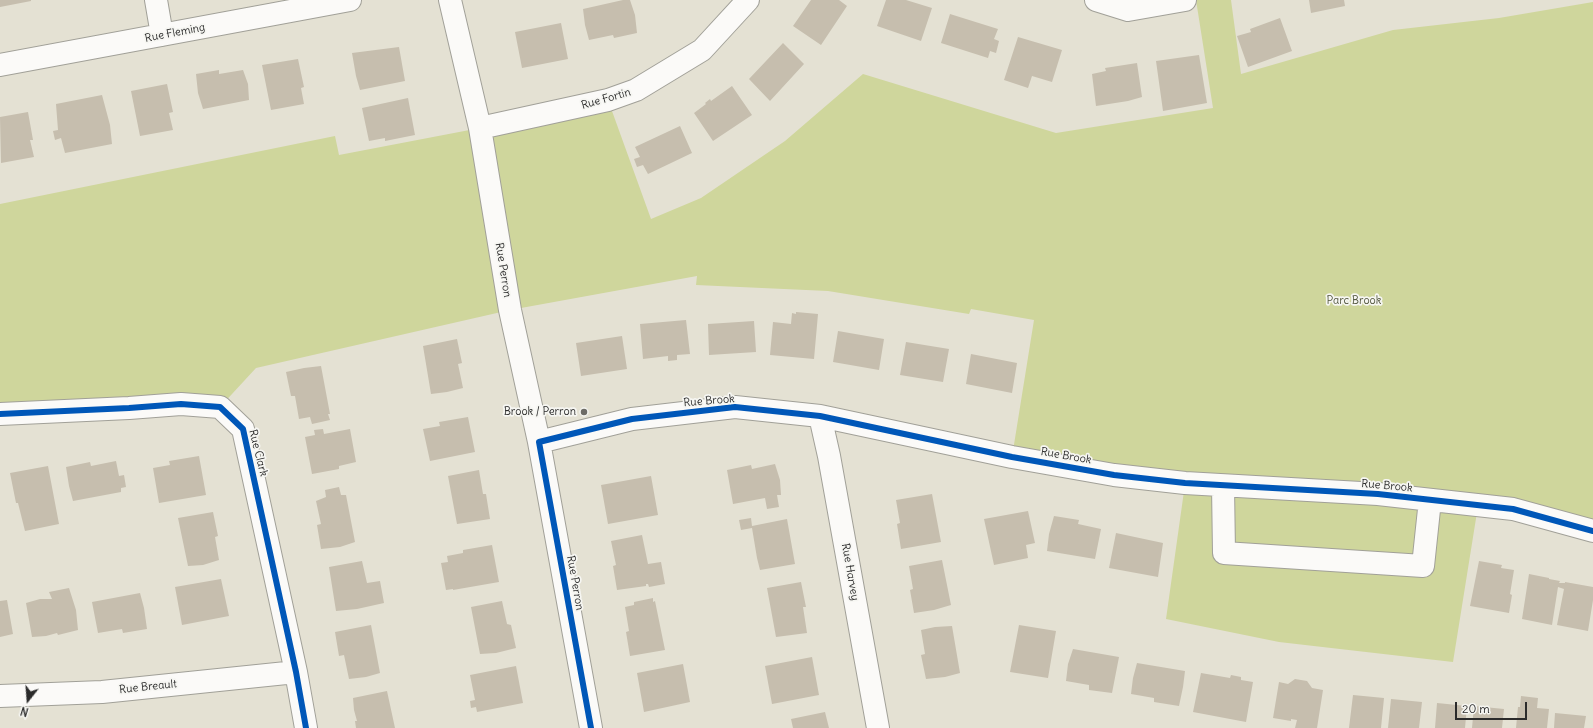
<!DOCTYPE html>
<style>
body{margin:0}
#map{position:relative;width:1593px;height:728px;overflow:hidden;background:#e4e1d3;font-family:Delius,sans-serif}
canvas{display:block}
.north{position:absolute;left:8px;top:680px;width:40px;height:40px;-webkit-text-stroke:3px #f6f6f2;paint-order:stroke;rotate:197deg;font-size:11px;font-weight:700;line-height:16px;text-align:center;color:#2b2b2b}
.north::after{content:'';display:block;margin:auto;width:14px;height:18px;background:#2b2b2b;clip-path:polygon(50% 0,100% 100%,50% 72%,0 100%)}
.scale{position:absolute;left:1455px;top:702px;width:72px;height:18px;box-sizing:border-box;border:2px solid #2b2b2b;border-top:0;padding-left:5px;font-size:12px;line-height:14px;white-space:nowrap;color:#2b2b2b;-webkit-text-stroke:3px #f6f6f2;paint-order:stroke}
</style>
<div id="map">
<canvas width="1593" height="728"></canvas>
<div class="north">N</div>
<div class="scale">20 m</div>
</div>
<script>
const ctx = document.querySelector('canvas').getContext('2d');
ctx.lineJoin = 'round';
function paint(path, color) { ctx.fillStyle = color; ctx.fill(path, 'evenodd'); }
function stroke(path, color, width, dash) { ctx.strokeStyle = color; ctx.lineWidth = width; ctx.lineCap = dash ? 'butt' : 'round'; ctx.setLineDash(dash || []); ctx.stroke(path); }
function write(font, color, halo, rows, align = 'center') {
  ctx.font = font + ' Delius,sans-serif'; ctx.lineWidth = 3.5; ctx.setLineDash([]); ctx.textBaseline = 'middle'; ctx.strokeStyle = halo; ctx.fillStyle = color; for (const [text, x, y, turn = 0] of rows) {
    ctx.save(); ctx.translate(x, y); ctx.rotate((+turn || 0) * Math.PI / 180); ctx.textAlign = isNaN(turn) ? turn : align; if (halo) ctx.strokeText(text, 0, 0); ctx.fillText(text, 0, 0); ctx.restore();
  }
}
paint(new Path2D(`
 M1196,0h35l10,74 152,-44 106,-12 94,-16v529l-115,-25 -25,156 -174,-20 -113,-23 19,-135 -173,-27 22,-137 -63,-11 -2,5 -141,-23 -132,-6 1,-9 -187,34 -254,58 -36,39 -220,7v-210l335,-68 4,19 141,-27 128,-28 43,119 50,-21 84,-57 78,-67 193,59 157,-25z`), '#cfd69c');
paint(new Path2D(`
 M0,0h31v1l-31,6z
 M623,0h7l5,15 2,18 -23,5 -1,-3 -24,5 -4,-15 -2,-16z
 M811,0h28l8,6 -26,39 -28,-19z
 M886,0h20l26,8 -11,33 -44,-15z
 M1309,0h35l1,6 -34,7z
 M950,14l48,15 -4,10 5,2 -3,12 -6,-2 -2,7 -47,-15z
 M1280,18l12,33 -44,16 -11,-31 14,-4 -1,-3z
 M561,23l7,36 -46,9 -7,-36z
 M1018,37l44,13 -10,32 -20,-6 -4,12 -24,-8z
 M783,43l21,21 -34,37 -21,-22z
 M399,47l6,34 -45,9 -4,-14 -4,-23z
 M1199,55l8,48 -44,8 -7,-50z
 M298,59l6,28 -3,1 3,16 -33,6 -9,-45z
 M1137,63l5,34 -14,4 -32,5 -4,-32 14,-3 -1,-3z
 M219,70v4l24,-4 5,14 1,16 -46,9 -5,-16 -2,-19z
 M167,84l6,28 -4,1 4,17 -33,6 -9,-45z
 M732,86l20,29 -39,26 -19,-28 12,-9 -1,-1 5,-4 1,2z
 M102,95l8,30 2,19 -47,9 -4,-15 -6,2 -2,-9 5,-1 -2,-26z
 M408,98l7,37 -30,6v-3l-16,3 -7,-33z
 M28,112l5,28h-3l4,17 -33,6 -1,-46z
 M680,126l12,27 -44,21 -5,-9 -6,2 -3,-8 6,-2 -5,-10z
 M796,312l22,2 -4,45 -44,-4 3,-33 18,2 1,-11 4,1z
 M686,320l4,34 -13,1v5l-9,1v-5l-25,3 -3,-35z
 M754,321l2,31 -47,3 -1,-31z
 M838,331l46,8 -5,31 -46,-8z
 M622,336l5,33 -46,7 -5,-33z
 M457,339l5,24 -4,1 5,24 -16,4 -16,2 -8,-48z
 M906,342l43,7 -6,33 -43,-7z
 M971,354l46,9 -5,30 -46,-9z
 M321,366l9,48h-2l2,6 -18,4 -2,-7 -11,2 -4,-23h-4l-5,-24 18,-4z
 M468,417l7,35 -45,9 -7,-32 17,-3 -1,-4z
 M323,429l1,5 26,-5 6,33 -17,4v3l-27,5 -7,-37 10,-2 -1,-5z
 M199,456l7,39 -47,8 -6,-35 17,-3 -1,-4z
 M116,461l3,15 5,-1 2,12 -5,1v4l-48,9 -4,-15 -3,-19 24,-5 1,4z
 M775,464l5,16 1,15h-4l2,12 -12,2 -2,-11 -32,6 -6,-34 24,-5 1,4z
 M48,466l11,58 -34,7 -7,-28h-2l-6,-30z
 M479,470l4,24h3l4,25 -33,5 -9,-48z
 M651,476l7,39 -50,9 -7,-39z
 M339,487l2,8h5l9,47 -15,5 -19,2 -4,-24 4,-1 -5,-23 10,-4 -1,-7z
 M932,494l9,48 -40,7 -4,-25 3,-1 -4,-23z
 M1028,511l7,32 -9,2 2,13 -34,7 -10,-46z
 M213,512l5,24 -3,1 4,23 -16,5 -15,1 -10,-48z
 M1054,516l25,4 -1,4 23,5 -6,30 -48,-8 2,-17z
 M751,518l1,8 35,-7 8,45 -35,6 -3,-12 -5,-30 -11,2 -2,-10z
 M1116,533l47,10 -5,34 -49,-9z
 M642,535l6,29 13,-2 4,22 -16,3 -1,-3h-2v2l-29,4 -4,-24 3,-1 -5,-24z
 M492,545l7,37 -46,8v-1l-7,1 -5,-27 7,-1 -1,-6 16,-3v-3z
 M942,560l9,45 -17,5 -20,3 -4,-23 3,-1 -4,-23z
 M362,561l5,22 13,-2 4,22 -27,6 -21,2 -7,-44z
 M1479,561l23,4 -1,3 13,2 -4,24 2,1 -3,18 -39,-7z
 M1529,574l20,4v1l11,2 -1,2h6v-1l28,5v13l-5,31 -31,-6 7,-36 -6,-2 -6,38 -30,-6z
 M221,579l8,37 -47,9 -7,-38z
 M801,582l5,25h-3l4,26 -31,4 -9,-49z
 M69,588l7,22 2,20 -20,5 -1,-2 -11,3 -14,1 -6,-34 14,-4h12l-3,-7z
 M140,593l4,15 3,21 -24,4 -1,-4 -24,4 -6,-31z
 M653,598v4l2,-1 10,49 -35,6 -4,-24 3,-1 -4,-24 9,-2v-3z
 M7,600l6,34 -13,3v-36z
 M502,601l5,23 4,1 5,23 -20,5 -16,1 -9,-47z
 M371,625l9,48 -14,4 -17,2 -5,-24 -5,1 -4,-24z
 M1019,625l37,6 -8,47 -38,-6z
 M952,626l8,47 -15,4 -19,2 -5,-24 4,-1 -4,-24 14,-3z
 M1073,649l46,8 -7,36 -23,-3v-5l-23,-4 2,-17z
 M812,657l7,38 -47,9 -7,-38z
 M1137,663l48,8 -2,16 -4,19 -25,-4v-4l-23,-4 2,-16z
 M683,664l7,38 -46,10 -7,-39z
 M516,666l7,37 -46,9 -1,-5 -5,1 -1,-7 5,-1 -5,-25z
 M1201,673l29,5 1,-3 10,2v3l12,2 -7,40 -53,-10z
 M1295,679l12,2 5,7 11,2 -6,38h-22l2,-8 -6,-1v2l-18,-3 6,-36 9,2z
 M387,691l8,37h-39l-1,-7h2l-3,-11 -1,-12z
 M1353,695l31,3 -3,30h-32z
 M1521,696l17,2 -1,10 12,1 -2,19h-31l2,-21h2z
 M1391,699l31,3 -3,26h-31z
 M1437,703l30,3 -2,22h-30z
 M1474,706l30,3 -2,19h-30z
 M825,712l4,16h-36l-2,-9z
 M1555,713l31,3 -2,12h-30z`), '#c6beae');
const minor = new Path2D(`
 M156,0l6,35
 M450,0l30,128 30,182 29,132 52,286
 M1096,0l32,10 57,-10
 M0,65l350,-65
 M480,128l128,-28 28,-10 66,-40 46,-50
 M0,414l129,-6 52,-4 39,3 23,22 53,243 10,56
 M820,416l9,40 49,272
 M539,442l93,-23 103,-12 85,9 192,41 102,18 71,8 193,11 135,15 80,22
 M1223,486l1,67 199,13 7,-66
 M0,696l102,-4 194,-20`);
stroke(minor, '#a1a098', 24);
stroke(minor, '#fbfaf8', 22);
stroke(new Path2D(`
 M0,414l129,-6 52,-4 39,3 23,22 53,243 10,56
 M591,728l-52,-286 93,-23 103,-12 85,9 192,41 102,18 71,8 193,11 135,15 80,22`), '#0057b8', 6);
for (const [x, y, r, color] of [
 [584,412,4,"#6c6b66"]
]) { const dot = new Path2D(); dot.arc(x, y, r, 0, 2 * Math.PI); ctx.fillStyle = color; ctx.fill(dot); stroke(dot, '#f6f6f2', 1.5); }
write('11px', '#2b2b2b', '#f6f6f2', [
 ["Rue Fleming",175,33,-11],
 ["Rue Fortin",606,99,-16],
 ["Rue Perron",503,270,81],
 ["Rue Brook",709,401,-5],
 ["Rue Clark",258,453,76],
 ["Rue Brook",1066,456,10],
 ["Rue Brook",1387,486,5],
 ["Rue Harvey",850,572,80],
 ["Rue Perron",575,583,80],
 ["Rue Breault",148,687,-6]
]);
write('11px', '#50543c', '#f6f6f2', [
 ["Parc Brook",1354,301]
]);
write('11px', '#2b2b2b', '#f6f6f2', [
 ["Brook / Perron",576,412]
], 'right');
</script>
